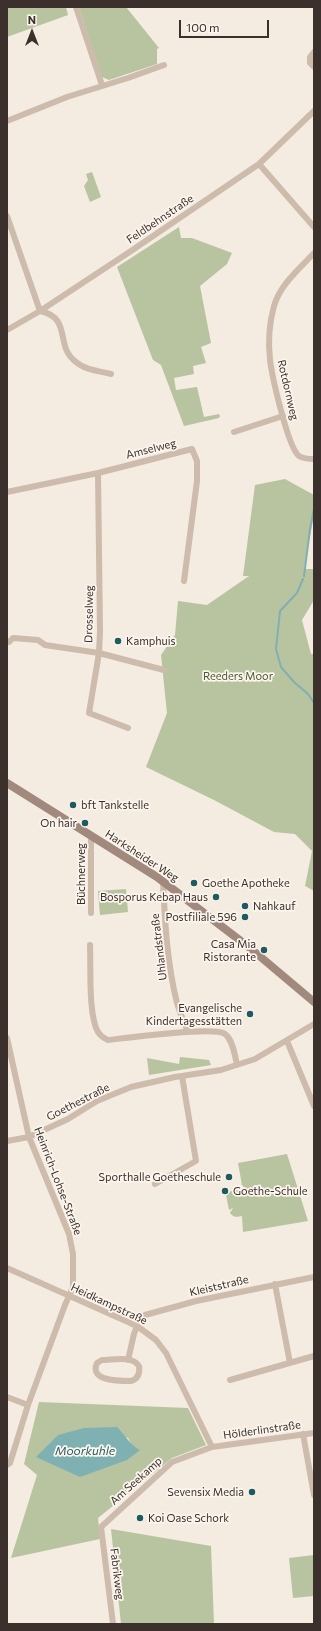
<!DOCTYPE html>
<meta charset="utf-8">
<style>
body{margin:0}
#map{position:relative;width:321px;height:1631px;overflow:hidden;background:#f4ebe1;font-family:Commissioner,sans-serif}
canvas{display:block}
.frame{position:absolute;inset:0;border:8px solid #3b302b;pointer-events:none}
.north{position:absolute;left:12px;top:12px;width:40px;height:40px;-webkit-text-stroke:3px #fbf5ee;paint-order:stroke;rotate:0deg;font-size:11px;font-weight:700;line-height:16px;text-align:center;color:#3b302b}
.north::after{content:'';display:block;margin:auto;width:14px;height:18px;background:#3b302b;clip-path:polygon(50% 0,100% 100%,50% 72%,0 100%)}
.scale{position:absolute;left:179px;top:20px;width:90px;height:18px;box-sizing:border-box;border:2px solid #3b302b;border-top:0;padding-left:5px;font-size:12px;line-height:14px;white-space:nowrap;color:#3b302b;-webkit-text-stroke:3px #fbf5ee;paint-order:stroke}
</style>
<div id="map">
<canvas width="321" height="1631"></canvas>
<div class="frame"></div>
<div class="north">N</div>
<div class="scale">100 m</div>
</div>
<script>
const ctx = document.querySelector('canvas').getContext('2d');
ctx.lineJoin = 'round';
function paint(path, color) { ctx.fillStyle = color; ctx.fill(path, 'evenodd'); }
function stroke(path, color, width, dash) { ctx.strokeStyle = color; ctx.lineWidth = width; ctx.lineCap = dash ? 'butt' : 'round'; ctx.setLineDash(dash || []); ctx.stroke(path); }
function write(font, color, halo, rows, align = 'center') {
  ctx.font = font + ' Commissioner,sans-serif'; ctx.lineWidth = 3.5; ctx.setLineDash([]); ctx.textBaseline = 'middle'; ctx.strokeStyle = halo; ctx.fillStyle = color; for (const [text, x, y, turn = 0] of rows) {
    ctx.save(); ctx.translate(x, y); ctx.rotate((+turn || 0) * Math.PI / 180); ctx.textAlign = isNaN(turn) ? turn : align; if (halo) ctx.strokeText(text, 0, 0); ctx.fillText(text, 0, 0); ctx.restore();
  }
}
paint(new Path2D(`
 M7,7h59l2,8 -61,22z
 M79,7h47l33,41 -2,1v15l-48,16 -7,-3z
 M92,172l9,25 -11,5 -6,-16 4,-6 -2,-6z
 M179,227l2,11h11l40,15 -5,11 -27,22 11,57 -10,4 5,16 -13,3 1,8 -20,4 2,12 21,-3 7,30 15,-3 1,2 -1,2 -35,8 -23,-61 -8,-5 -36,-93z
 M285,479l29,16v20l-10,54h10v31l-12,20 9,34h3v237l-9,-5 7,-35 -17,-17 -21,-2 -60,-32 -68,-33 21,-54 -6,-58 14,-20 3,-34 29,4 42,-29h-6l12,-91z
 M126,889l2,23 -28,3 -2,-24z
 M180,1057l29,3 2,5 -62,10 -2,-17 32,6z
 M287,1154l21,67 -65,11 -1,-16c-5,1 -8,2 -12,-3l3,-5 -4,2 -3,-15 5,-4 14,-3 -3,-3 -4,-22z
 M39,1402l149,6 18,37 -34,13 -74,60 2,21 -89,19 26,-83 -13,-11zM84,1428l44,10 5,9 6,3z
 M111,1529l100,17 3,78h-93z
 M314,1555v41l-21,2 -4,-40z`), '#b8c4a0');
paint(new Path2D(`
 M117,1427c8,8 14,19 23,23l-13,10 -47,17 -44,-20 22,-22 26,-7z`), '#7fb0b2');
stroke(new Path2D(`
 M304,576l6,-47 4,-20
 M303,579l-6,14 -17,18 -4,38 5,18 13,15 14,12 6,9`), '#7fb0b2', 2);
stroke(new Path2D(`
 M76,7l26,78
 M314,52l-4,5v6l4,4
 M7,121l60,-24 61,-19 36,-13
 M259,164l55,63
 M7,216l33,95
 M314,253c-15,16 -34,32 -40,53 -5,18 -6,36 -4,54 2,16 18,88 29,96 5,3 10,3 15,3
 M40,311c33,7 14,35 36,51 9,8 23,9 35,12
 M7,330l33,-19 91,-60 128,-87 55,-53
 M234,432l49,-16
 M98,473l2,159 -1,21 -10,60 39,15
 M7,492l91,-19 94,-24 5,12v20l-13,100
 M7,642h2l4,-4 25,2 7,5 54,8 65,17
 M163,882c2,40 4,81 14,121 3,10 7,19 11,29
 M91,913v-77
 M90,945c1,21 -2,70 8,87 3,5 6,6 10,8 18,-2 107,-14 117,-6 8,6 10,22 12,31
 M7,1038l22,99 40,97 4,20v33l-8,18 -37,100 -18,58 -3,2
 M287,1041l27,65
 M7,1141l22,-4 39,-18 29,-18 34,-14 44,-10 46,-7 34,-11 59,-35
 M155,1184l41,-23 -14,-85
 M7,1268l130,58 19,14 10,13 46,94
 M275,1284l15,79
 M132,1324l13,-9 51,-14 118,-24
 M102,1360c11,0 30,-5 37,6 1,7 -1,13 -8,15 -13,0 -42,0 -34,-18z
 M128,1360l6,-26 3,-8
 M230,1380l84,-24
 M7,1397l21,8
 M303,1434l11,61
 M113,1624l-12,-97 71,-65 40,-15 102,-14`), '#cdbbac', 6);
stroke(new Path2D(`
 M7,783l150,94 93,71 64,54`), '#a18a7d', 8);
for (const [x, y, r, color] of [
 [118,641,4,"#1f5a5e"],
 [73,805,4,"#1f5a5e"],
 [85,823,4,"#1f5a5e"],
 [194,883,4,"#1f5a5e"],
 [216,897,4,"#1f5a5e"],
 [245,906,4,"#1f5a5e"],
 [245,917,4,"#1f5a5e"],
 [264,950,4,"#1f5a5e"],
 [250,1014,4,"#1f5a5e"],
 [229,1177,4,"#1f5a5e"],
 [225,1191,4,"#1f5a5e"],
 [252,1492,4,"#1f5a5e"],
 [140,1518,4,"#1f5a5e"]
]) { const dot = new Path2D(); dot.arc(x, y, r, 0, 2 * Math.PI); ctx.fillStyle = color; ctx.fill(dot); stroke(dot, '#fbf5ee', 1.5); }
write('11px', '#3b302b', '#fbf5ee', [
 ["Feldbehnstraße",160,219,-34],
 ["Rotdornweg",288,390,77],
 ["Amselweg",151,449,-14],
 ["Drosselweg",89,614,-89],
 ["Harksheider Weg",142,856,33],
 ["Büchnerweg",81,874,-90],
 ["Uhlandstraße",159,947,-97],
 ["Goethestraße",78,1102,-27],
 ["Heinrich-Lohse-Straße",58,1181,69],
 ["Kleiststraße",219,1286,-13],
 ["Heidkampstraße",109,1304,25],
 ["Hölderlinstraße",262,1430,-8],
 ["Am Seekamp",136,1481,-42],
 ["Fabrikweg",117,1574,83]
]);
write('11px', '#3b302b', '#fbf5ee', [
 ["Kamphuis",126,641,"left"],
 ["bft Tankstelle",81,805,"left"],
 ["On hair",77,823],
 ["Goethe Apotheke",202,883,"left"],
 ["Bosporus Kebap Haus",208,897],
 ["Nahkauf",253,906,"left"],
 ["Postfiliale 596",237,917],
 ["Casa Mia",256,944],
 ["Ristorante",256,957],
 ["Evangelische",242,1008],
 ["Kindertagesstätten",242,1021],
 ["Sporthalle Goetheschule",221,1177],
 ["Goethe-Schule",233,1191,"left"],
 ["Sevensix Media",244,1492],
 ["Koi Oase Schork",148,1518,"left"]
], 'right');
write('11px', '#4a5a2e', '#fbf5ee', [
 ["Reeders Moor",238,676]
]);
write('italic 12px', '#1f5a5e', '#fbf5ee', [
 ["Moorkuhle",85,1451]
]);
</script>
